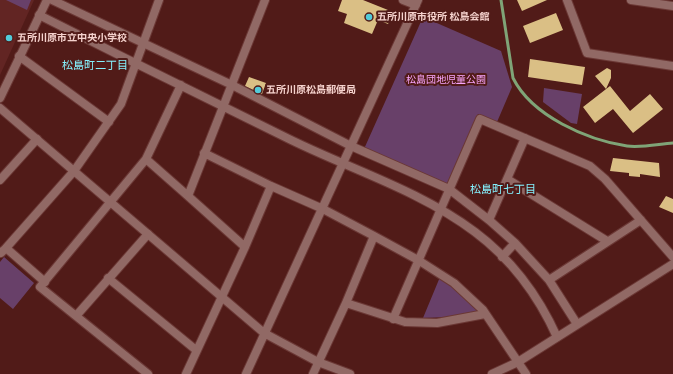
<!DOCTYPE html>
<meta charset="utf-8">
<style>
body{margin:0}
canvas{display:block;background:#511b18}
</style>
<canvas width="673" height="374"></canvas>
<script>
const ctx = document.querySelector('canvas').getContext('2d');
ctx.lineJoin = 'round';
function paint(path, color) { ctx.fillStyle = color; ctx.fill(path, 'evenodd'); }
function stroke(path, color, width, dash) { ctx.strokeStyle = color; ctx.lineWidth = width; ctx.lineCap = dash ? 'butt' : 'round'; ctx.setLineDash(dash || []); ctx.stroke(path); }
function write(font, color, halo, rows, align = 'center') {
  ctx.font = font + ' Roboto,"Noto Sans JP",sans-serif'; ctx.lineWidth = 4; ctx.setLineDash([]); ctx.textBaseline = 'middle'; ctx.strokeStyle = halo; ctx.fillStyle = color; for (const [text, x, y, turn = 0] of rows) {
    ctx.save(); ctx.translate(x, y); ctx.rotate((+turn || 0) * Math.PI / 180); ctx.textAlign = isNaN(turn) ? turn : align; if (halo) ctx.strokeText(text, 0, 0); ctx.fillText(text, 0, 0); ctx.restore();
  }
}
paint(new Path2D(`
 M0,0h34l-34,75z`), '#622523');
paint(new Path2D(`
 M6,0h25l-4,10z
 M423,17l78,34 11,36 -15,35 -19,-8 -31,70 -83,-35z
 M544,88l38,6 -5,30 -6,-1 -28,-21z
 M4,257l30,26 -21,26 -13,-11v-36z
 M440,277l39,31v4l-31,5 -25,1z`), '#684069');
stroke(new Path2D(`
 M501,0l12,78c19,38 74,62 114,68 14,2 32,-2 46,-3`), '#7fa477', 3);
paint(new Path2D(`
 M342,0h21l30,12 -5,12 -10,-4 -6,14 -28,-11 3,-9 -9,-3z
 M517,0h30l-25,11z
 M556,13l7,17 -33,13 -7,-17z
 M530,59l55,8 -3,18 -54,-8z
 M607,68l4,2v8l-5,11 -11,-13z
 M249,77l17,6 -4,11 -17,-8z
 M610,86l20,25 20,-17 13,15 -30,24 -20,-24 -18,14 -12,-16z
 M613,158l46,5 1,14 -20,-3v3l-11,-1v-3l-19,-2z
 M666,196l7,3v14l-14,-6z`), '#dabf85');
const minor = new Path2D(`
 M52,0l180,85 119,61 98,43 40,31 26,23 34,37 28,44
 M567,0l20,53 86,13
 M631,0l42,6
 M39,15c81,41 163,81 244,121 63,32 135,53 192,96 36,27 64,65 82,105
 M19,56l90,66
 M204,153l67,33 52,23 51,27 44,24 36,23 29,27 43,64
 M146,159l42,37
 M507,179l100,62
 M0,180l37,-41
 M489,220l36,-82
 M245,247l26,-61
 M6,248l68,-77 47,-67 38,-104
 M0,252l1,1 5,-5 39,34
 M502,257l13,-14
 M108,278l88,72
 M549,280l92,-60
 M346,303l59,19 32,1 48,-9
 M76,316l72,-82
 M393,319l87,-200 110,47 15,13 68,78
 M148,374l-108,-87 106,-128 35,-74
 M186,374l59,-127 -57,-51 77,-196
 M313,374l33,-71 28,-67`);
const tertiary = new Path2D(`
 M403,0l13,5
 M0,98l47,-98
 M0,108l264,225 54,29 32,12
 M246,374l172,-374
 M492,374l26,-12 155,-98`);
stroke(minor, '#6b3835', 10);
stroke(tertiary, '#6b3835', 10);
stroke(minor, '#916965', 8);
stroke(tertiary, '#916965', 8);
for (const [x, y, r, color] of [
 [369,17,4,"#52cbd9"],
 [9,38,4,"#52cbd9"],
 [258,90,4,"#52cbd9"]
]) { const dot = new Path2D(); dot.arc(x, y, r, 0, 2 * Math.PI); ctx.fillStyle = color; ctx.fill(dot); stroke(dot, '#511b18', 1.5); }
write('bold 10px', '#f5d2cd', '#511b18', [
 ["五所川原市役所 松島会館",377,17],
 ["五所川原市立中央小学校",17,38],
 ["五所川原松島郵便局",266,90]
], 'left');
write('10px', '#f7a4fa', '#511b18', [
 ["松島団地児童公園",446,80]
]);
write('11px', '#84effb', '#511b18', [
 ["松島町二丁目",95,66],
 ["松島町七丁目",503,190]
]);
</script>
